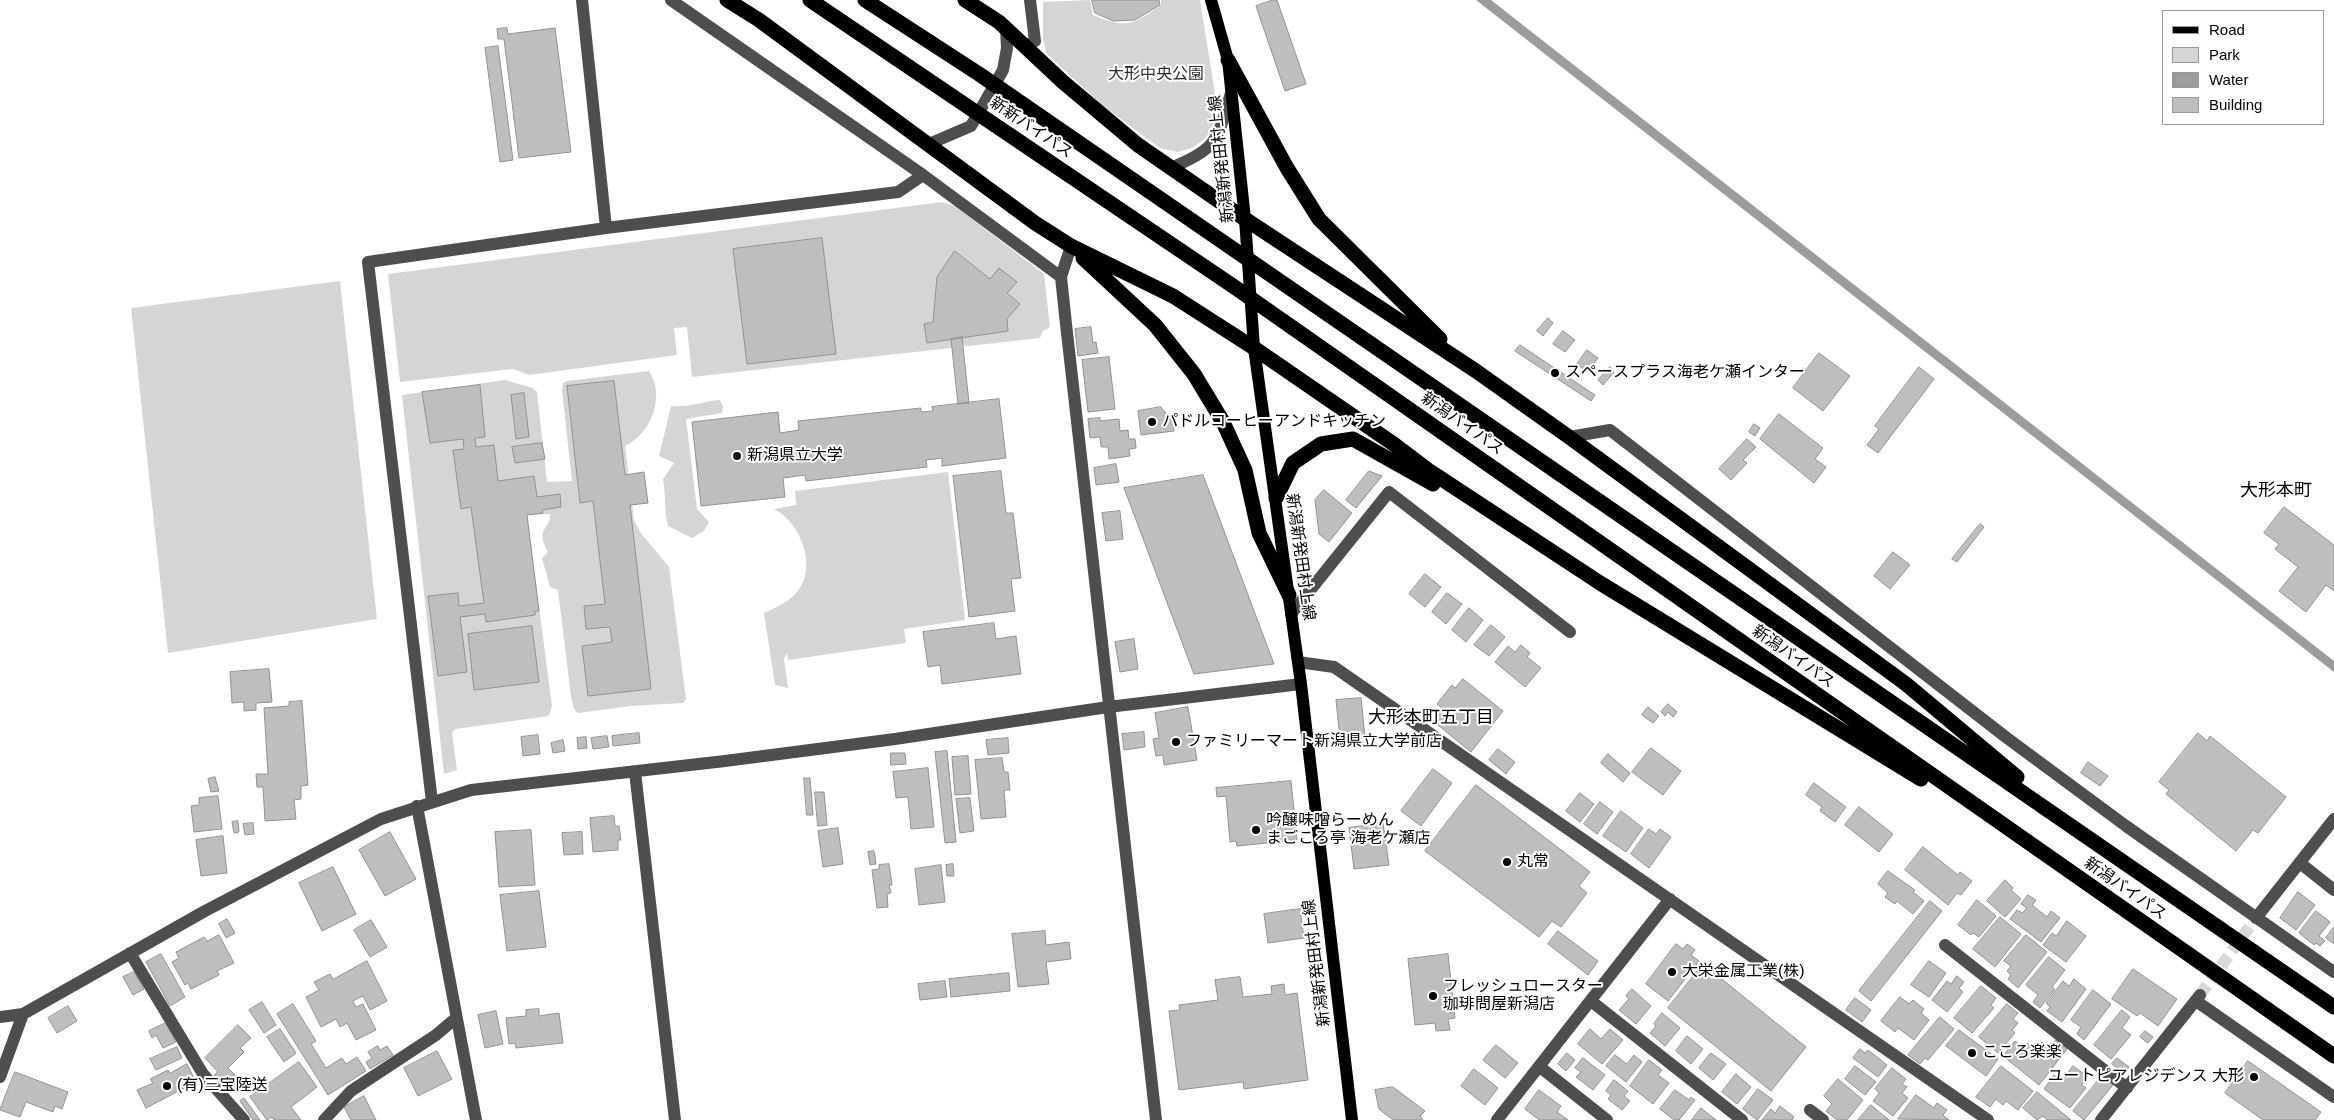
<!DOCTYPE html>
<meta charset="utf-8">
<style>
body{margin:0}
#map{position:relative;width:2334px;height:1120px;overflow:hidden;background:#fff;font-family:Helvetica,sans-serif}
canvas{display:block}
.legend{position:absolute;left:2162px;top:10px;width:162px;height:115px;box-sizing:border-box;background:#fff;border:1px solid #999;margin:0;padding:6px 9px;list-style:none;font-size:15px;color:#000}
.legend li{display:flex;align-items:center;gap:10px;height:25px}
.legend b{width:25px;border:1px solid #999}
</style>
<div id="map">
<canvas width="2334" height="1120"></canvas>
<ul class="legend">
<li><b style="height:6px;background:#000"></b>Road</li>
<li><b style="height:14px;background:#d5d5d5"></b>Park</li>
<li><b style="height:14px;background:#9c9c9c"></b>Water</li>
<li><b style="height:14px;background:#bebebe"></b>Building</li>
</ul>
</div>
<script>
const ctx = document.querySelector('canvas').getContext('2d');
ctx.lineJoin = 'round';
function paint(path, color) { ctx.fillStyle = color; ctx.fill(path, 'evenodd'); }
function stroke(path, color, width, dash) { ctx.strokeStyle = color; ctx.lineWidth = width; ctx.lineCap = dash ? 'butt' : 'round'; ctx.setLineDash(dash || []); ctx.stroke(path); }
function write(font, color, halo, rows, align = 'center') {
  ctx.font = font + ' Helvetica,"Noto Sans JP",sans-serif'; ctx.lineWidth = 4; ctx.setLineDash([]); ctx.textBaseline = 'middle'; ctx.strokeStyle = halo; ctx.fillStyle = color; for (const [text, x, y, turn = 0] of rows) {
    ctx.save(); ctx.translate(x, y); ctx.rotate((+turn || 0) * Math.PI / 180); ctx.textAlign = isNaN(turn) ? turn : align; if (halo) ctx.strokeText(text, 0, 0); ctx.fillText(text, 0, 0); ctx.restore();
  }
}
paint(new Path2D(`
 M1090,0l3,15c33,14 40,10 68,-10v-5h39l17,106 -5,20 -6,12 -14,10 -14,4 -18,-4 -26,-19 -33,-25 -55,-51 -3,-15v-36z
 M942,202l13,4 89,68 6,53 -8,5 -2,6 -348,39 -5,-50 -13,1 3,27 -148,20 -16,-6 -113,13 -12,-108z
 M340,281l37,338 -209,34 -37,-345z
 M649,371c17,25 2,63 -24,75l9,74 6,12 29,35 17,132 -3,4 -52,3 -53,7 -4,-4 -3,-12 -13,-107 -8,-3 -8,-29 6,-6c-14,-25 3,-22 2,-38l-23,1 25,191 -3,10 -94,13 -3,4 5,37 -13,4 -42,-379 103,-15 28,8 4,4 10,90 25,-1 -10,-90 1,-8 4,-2z
 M720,400l3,7 -1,6 -36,6 11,90 12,13 -5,9 -12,7 -24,-12c-4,-16 -2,-30 -5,-47l11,-16 -15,-7 12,-50c18,2 32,-5 49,-6z
 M948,472l17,148 -61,9 2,14 -118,17 -1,-7 -3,6 4,29 -13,-3 -11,-72c11,-5 25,-11 33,-21 21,-25 4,-69 -23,-83l22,-4 -1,-14z`), '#d5d5d5');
paint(new Path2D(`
 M1476,0h15l843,661v11z`), '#9c9c9c');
const building = new Path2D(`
 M1092,0h67l1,5 -25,15 -22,1 -18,-8z
 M1273,0h4l29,84 -21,7 -29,-85z
 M507,28l1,6 47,-6 16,124 -52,6 -15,-119h-6l-1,-10z
 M498,46l15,114 -13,2 -15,-114z
 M822,238l14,116 -89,10 -14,-115z
 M955,251l35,28 9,-11 18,14 -10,11 13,11 -13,15 1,12 -81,12 -3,-19 9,-2 4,-45z
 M1548,318l5,5 -10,13 -6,-5z
 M1091,327l2,16 3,-1 2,11 -20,3 -3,-27z
 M1563,331l12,9 -10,12 -12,-8z
 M962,337l7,66 -11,1 -7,-65z
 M1520,345l75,50 -4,6 -76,-50z
 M1587,350l11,8 -11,14 -10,-8z
 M1819,353l31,23 -27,35 -30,-23z
 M1109,357l6,52 -27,3 -6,-52z
 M1610,367l4,5 -11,13 -5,-5z
 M1919,367l15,12 -56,74 -11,-8 12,-16 -4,-3z
 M614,381l11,94 19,-3 4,31 -18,2 21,184 -63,7 -6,-50 30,-4 -2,-15 -24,2 -2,-23 21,-2 -12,-103 -13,2 -13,-117z
 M480,385l5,52 -10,1 1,9 18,-2 4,36 36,-5 3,21 23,-3 1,13 -19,3 1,3 -16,2 12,96h-4v4l-49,7 -1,-8 -25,3 7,55 -29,4 -10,-80 30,-3 1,13 25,-3 -13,-96 -10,2 -8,-59 11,-1 -1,-10 -33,4 -8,-51z
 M524,393l5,44 -13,2 -5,-44z
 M999,399l7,59 -64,8v-8l-16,2 1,7 -121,14 -1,-6 -22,3 2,19 -84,9 -9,-84 86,-10 2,21 19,-3 -1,-9 123,-13v4l12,-1 -1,-4z
 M1161,407l12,16 1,8 -33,4 -3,-24z
 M1779,414l44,34 -8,11 11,8 -12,16 -54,-44z
 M1100,418v3l19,-2 1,12 8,-1 1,9h6l1,9 -7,1 1,7 -21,3 -1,-12h-7l-1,-10 -10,1 -2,-19z
 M1754,424l6,4 -5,8 -6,-4z
 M1747,439l9,8 -13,13 4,3 -16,17 -12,-11z
 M542,443l3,16 -30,4 -3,-16z
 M1116,464l3,18 -23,3 -2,-17z
 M1001,471l5,42h7l8,65 -10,1 4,32 -46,6 -16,-141z
 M1369,471l13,5 -26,32 -10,-8z
 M1203,475l71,189 -80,10 -70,-186z
 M1324,490l28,23 -23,29 -10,-8 -4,-34z
 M2284,507l50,38v46l-8,-6 -20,27 -27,-21 19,-24 -23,-18 4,-5 -15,-11z
 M1120,511l3,28 -17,2 -4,-28z
 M1980,524l4,3 -27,35 -5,-3z
 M1893,552l17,13 -20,24 -16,-13z
 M1425,574l16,13 -16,20 -16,-13z
 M1447,593l15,11 -16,20 -14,-12z
 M1469,608l14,12 -17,22 -14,-12z
 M994,623l2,16 20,-3 5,38 -79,10 -2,-19 -12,2 -5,-35z
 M1491,625l14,12 -16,19 -15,-11z
 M532,626l7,56 -65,8 -6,-56z
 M1134,639l4,30 -18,3 -5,-30z
 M1521,645l9,8 -3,4 14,11 -16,19 -30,-25 13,-16 7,6z
 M269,669l3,33 -16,1v7l-12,1v-9l-12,1 -2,-31z
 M1463,679l40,32 -32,41 -38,-31 10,-12 -6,-5 15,-19 3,3z
 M1361,698l4,39 -25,2 -4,-39z
 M302,701l6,84 -7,1v13l-7,1 2,19 -31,2 -2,-34h-6l-1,-13h12l-4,-66 25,-2v-4z
 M1668,704l9,8 -4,5 -5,-5 -3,4 -4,-4z
 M1188,707l9,53 -33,5 -1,-10 -7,1 -3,-17 6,-1 -4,-25z
 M1648,707l11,9 -6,7 -11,-8z
 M1144,732l1,15 -21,3 -2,-16z
 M639,733l1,10 -27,3 -1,-10z
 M2198,733l9,8 3,-5 76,61 -28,36 -5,-3 -17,21 -70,-57 3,-4 -10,-8z
 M538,735l2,19 -17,2 -2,-19z
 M607,736l2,11 -16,2 -2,-11z
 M586,737l1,11 -9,1 -1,-11z
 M1008,738l1,15 -21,2 -2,-15z
 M563,740l2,11 -12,2 -2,-10z
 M1651,748l30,23 -18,24 -31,-23z
 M1498,749l17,13 -9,12 -17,-14z
 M947,751l9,91 -11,1 -10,-91z
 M891,753h14l1,11 -15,1z
 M1608,754l22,19 -7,9 -22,-19z
 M968,756l3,38 -16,1 -3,-38z
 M1002,758l2,14h4l2,18h-6l2,27 -25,2 -6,-59z
 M2088,762l20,14 -8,10 -19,-13z
 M928,768l6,59 -23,2 -3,-32 -12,1 -3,-26z
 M1433,769l19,14 -31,43 -20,-15z
 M215,777l4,14 -8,1 -3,-13z
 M804,778h6l3,37h-6z
 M1291,781l6,59 -60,6 -1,-5 -6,1 -4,-46 -9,1 -1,-9z
 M1814,783l32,24 -11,15 -15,-11 2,-4 -16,-12z
 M1476,785l114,87 -11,14 8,7 -26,34 -9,-6 -13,16 -114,-86z
 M815,792h9l3,33 -9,1z
 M1580,793l14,11 -14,18 -14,-11z
 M218,796l4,33 -28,3 -3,-26 8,-1v-7z
 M970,798l4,33 -14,2 -4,-34z
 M1600,802l13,10 -16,22 -13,-10z
 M1859,807l34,27 -14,18 -34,-27z
 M1621,811l22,17 -17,24 -23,-16z
 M614,816l1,10h4l2,14h-3v10l-25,2 -3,-34z
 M238,821l1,11 -5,1 -2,-11z
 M253,823l1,11 -9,1 -2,-11z
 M1383,823l6,42 -35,4 -5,-41z
 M838,828l5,36 -20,3 -5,-36z
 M1649,829l7,5 4,-5 11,8 -22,31 -18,-14z
 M531,830l4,55 -36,2 -4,-55z
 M390,832l26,47 -31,17 -26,-46z
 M582,832l1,22 -19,1 -2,-22z
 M223,836l4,37 -26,3 -5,-36z
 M1923,847l35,28 2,-3 12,9 -11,14 -4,-2 -9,12 -43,-35z
 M874,851l2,13 -6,1 -2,-13z
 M889,864l3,21h-3l2,8 -4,1 1,13 -11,1 -5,-38 7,-1v-4z
 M953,864l1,12h-7l-1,-11z
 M941,865l4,37 -26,3 -4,-36z
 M333,867l23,47 -34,17 -23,-48z
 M1888,871l27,19 -2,2 11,9 -11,13 -16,-13 -2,3 -10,-7 3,-4 -10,-9z
 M2005,880l8,8 -2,2 10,9 -16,18 -18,-16z
 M539,891l7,56 -39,4 -7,-56z
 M2298,892l17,13 -19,25 -16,-12z
 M2028,895l8,5 -4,5 15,12 4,-6 9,7 -19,24 -31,-23 7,-9 5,3 5,-5 -6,-4z
 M1977,900l19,16 -17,21 -6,-4 -2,2 -13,-10z
 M1930,901l12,10 -71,90 -12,-10z
 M1300,909l4,29 -36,5 -4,-29z
 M2316,911l14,11 -11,14 6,5 -5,5 -4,-3 -2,2 -15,-12z
 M2000,917l21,17 -26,33 -22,-18z
 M227,919l8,14 -9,5 -7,-14z
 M371,920l16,27 -17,10 -16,-27z
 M2067,921l19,15 -20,26 -23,-17 9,-12 4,3z
 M2334,927v17l-8,-6z
 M1045,931l1,14 23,-3 2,17 -25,3 3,22 -31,3 -6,-53z
 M1558,931l40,30 -10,14 -40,-31z
 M219,935l15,28 -17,8 2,4 -28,14 -3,-6 -3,2 -13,-23 7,-4 -3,-6 28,-15 3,4z
 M2026,935l21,17 -29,36 -10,-9 3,-4 -4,-4 4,-5 -7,-5z
 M1676,944l7,5 4,-5 8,6 -4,5 8,6 -31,40 -22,-17z
 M161,954l24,43 -15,9 -24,-44z
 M1448,954l7,64 -7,1 2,11 -14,1 -1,-8 -20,2 -7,-66z
 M2049,957l16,13 -13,17 3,2 -15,19 -7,-6 5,-7 -12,-10z
 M367,961l20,40 -17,9 -7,-14 -10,5 3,6 7,-3 13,26 -20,10 -9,-17 -7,4 -4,-8 -15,8 -15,-30 13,-7 -5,-8 16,-8 3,5z
 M1929,961l17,12 -17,24 -18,-12z
 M1703,964l103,83 -35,44 -103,-83z
 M2133,969l44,30 -19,27 -18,-13 -3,3 -25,-17z
 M134,972l10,17 -11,6 -10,-18z
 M1009,973l1,18 -59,6 -2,-18z
 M1957,976l7,6 -5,6 4,4 -16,20 -15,-12 15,-19 4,3z
 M1240,977l3,20 29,-3 -1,-8 13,-2 1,11 12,-2 11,87 -64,9 -1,-7 -64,8 -10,-79 11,-1 -1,-5 39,-5 -3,-20z
 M2074,979l12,10 -24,33 -15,-11 3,-4 -4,-4 17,-22 6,5z
 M945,981l2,16 -27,3 -2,-16z
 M1981,986l15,12 -5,7 3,3 -22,25 -18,-15z
 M1632,989l19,17 -15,18 -17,-14 10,-11 -3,-3z
 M2093,990l18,14 -27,36 -7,-6 4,-7 -10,-7z
 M1900,997l9,7 4,-4 11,9 -3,4 8,7 -15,20 -16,-12 -3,4 -14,-11z
 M1855,998l16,12 -9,12 -16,-12z
 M262,1002l14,23 -12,8 -15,-23z
 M293,1004l23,37 -5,3 15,24 16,-10 4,6 11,-7 9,14 -38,24 -51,-81z
 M2007,1004l11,9 -5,6 5,4 -6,7 3,3 -17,20 -19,-16z
 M68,1006l9,15 -20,12 -9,-15z
 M539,1009v7l20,-3 4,30 -47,5 -1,-5 -6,1 -3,-26 20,-2v-6z
 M2122,1010l8,7 -8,11 9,7 -20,24 -17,-14z
 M496,1011l7,33 -18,4 -7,-33z
 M1662,1013l18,15 -15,18 -15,-13 6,-7 -2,-2z
 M1940,1017l14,12 -26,31 -3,-2 -5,6 -12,-9z
 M166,1023l10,19 -13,6 -7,-13 -4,3 -3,-7z
 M238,1025l13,13 -11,10 4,4 -16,16 14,14 -11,10 -17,-17 4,-3 -13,-14z
 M280,1029l16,24 -12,9 -17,-25z
 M1590,1029l11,10 9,-10 13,11 -21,24 -24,-20z
 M1959,1030l39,29 -12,17 -40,-30z
 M2145,1031l8,6 -5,6 -8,-6z
 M1687,1036l16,13 -12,15 -15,-13z
 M2056,1040l11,9 -28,36 -36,-29 12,-15 9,7 3,-5 9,7 6,-8 8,7z
 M1496,1045l22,18 -13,15 -22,-18z
 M378,1046l2,4 7,-4 6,9 -23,14 -4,-7 6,-4 -4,-6z
 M177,1047l5,11 -26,12 -6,-11z
 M1860,1049l5,4 3,-3 19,15 -9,12 -25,-19z
 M437,1051l15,28 -34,17 -14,-28z
 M1567,1053l8,7 -9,11 -8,-7z
 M1711,1053l15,11 -13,16 -14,-12z
 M1615,1055l12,9 7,-9 8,7 -16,20 -20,-16z
 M1583,1058l22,17 -12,15 -17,-13 5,-5 -6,-4z
 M2117,1058l12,9 -5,6 -12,-9z
 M1649,1060l13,10 -4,5 11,8 -16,21 -23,-18z
 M2248,1061l73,51 -6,8h-52l-38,-27z
 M299,1062l18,25 -26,20 10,13h-27l-2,-3 -5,3 -17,-23z
 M187,1064l9,18 -50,26 -9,-18 16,-7 -3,-4 18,-9 2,3z
 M1855,1066l21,16 -11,13 -20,-16z
 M2001,1066l32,25 -15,19 -12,-9 -3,4 -7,-6 -6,8 -14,-10z
 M2073,1066l15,11 -7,8 5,3 -16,20 -26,-19 10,-14 8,6z
 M1892,1068l14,11 -4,5 5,3 -5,6 6,5 -15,18 -20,-15 6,-8 -4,-4z
 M1474,1069l24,19 -13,17 -24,-19z
 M15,1072l53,20 -6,17 -7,-3 -2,6 -27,-10 -6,15 -20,-7z
 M1736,1074l15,13 -14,17 -15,-12z
 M2102,1076l11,9 -29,35 -11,-9z
 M1838,1079l25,21 -16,20h-10l-11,-9 6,-7 -8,-8z
 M1614,1080l14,11 -4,5 6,5 -8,9 -14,-11 3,-4 -5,-4z
 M1393,1087l32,24 -5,5 3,4h-30l-14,-11 -4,-19z
 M1758,1089l15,11 -16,20 -14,-11z
 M1539,1090l22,16 -4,6 11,8h-29l-14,-11z
 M1675,1090l14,10 2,-3 4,3 -16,20h-5l-14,-11z
 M2037,1092l34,28h-24l-4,-4 -6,4 -14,-12z
 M1916,1095l18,13 3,-5 10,7 -4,5 6,5 -51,-1z
 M364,1096l12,24h-25l-7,-13z
 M244,1098l16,22h-7l-13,-19z
 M1871,1105l18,15h-31z
 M1780,1106l14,11 -2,3h-30l9,-11 4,4z
 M1701,1108l15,12h-24z`);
paint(building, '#bebebe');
stroke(building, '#929292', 1);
stroke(new Path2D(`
 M2200,995l56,-77`), '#d9d9d9', 12, [12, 6]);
stroke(new Path2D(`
 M582,0l24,228
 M671,0l252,175 138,102
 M1025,46l10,-5 -5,-41
 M929,144l42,-18 32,-56 4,-22 -1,-20
 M1170,168c49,-19 47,-29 61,-75
 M1071,246l-10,31 5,47 90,796
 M1569,437l41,-7 397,308 119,88 208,146
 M1291,614l98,-122 181,140
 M1298,662l36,5 654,453
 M635,772l40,348
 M432,802l-64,-540 238,-34 292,-36 25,-17
 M417,806l59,314
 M2300,863l34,27
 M2256,918l78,-99
 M1945,945l182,143
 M130,953l73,121 41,46
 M1591,1001l151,119
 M2196,1001l138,96
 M0,1017l23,-3 182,-103 176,-92 90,-29 254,-29 170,-22 213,-32 193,-23
 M1540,1067l67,53
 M0,1077l23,-63
 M1810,1110l13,10
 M324,1120l27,-29 85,-56 20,-17
 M1497,1120l173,-221
 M2101,1120l99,-125`), '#4e4e4e', 12);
stroke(new Path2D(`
 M1211,0l17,60 17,159 9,129 47,336 51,436`), '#000', 12);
stroke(new Path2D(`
 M727,0l32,20 276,203 36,23 102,50 81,52 141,97 33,25 172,113 321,196
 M810,0l423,286 1101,770
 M865,0l114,74 1355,933
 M965,0l34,22 64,60 75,63 107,74 231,152 93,66 337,247 111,93
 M1228,60l59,108 32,51 121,120
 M1083,258l72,67 39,49 29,48 22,48 14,63 30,62
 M1276,498l17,-35 28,-19 32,-5 80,45`), '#000', 15);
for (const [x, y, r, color] of [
 [1555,373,5,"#000"],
 [1152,422,5,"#000"],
 [737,456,5,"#000"],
 [1176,742,5,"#000"],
 [1256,830,5,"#000"],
 [1507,862,5,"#000"],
 [1672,972,5,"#000"],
 [1433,996,5,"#000"],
 [1972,1053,5,"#000"],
 [2254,1077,5,"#000"],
 [167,1086,5,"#000"]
]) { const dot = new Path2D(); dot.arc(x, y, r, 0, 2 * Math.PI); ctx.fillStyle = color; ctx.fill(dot); stroke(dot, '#fff', 2); }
write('16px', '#2c2c2c', '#fff', [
 ["大形中央公園",1156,75]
]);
write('16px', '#000', '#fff', [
 ["新新バイパス",1031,128,34],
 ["新潟新発田村上線",1222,159,-96],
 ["新潟バイパス",1462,424,35],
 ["新潟新発田村上線",1300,557,82],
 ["新潟バイパス",1793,657,35],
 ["新潟バイパス",2125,889,35],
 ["新潟新発田村上線",1317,963,-97]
]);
write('16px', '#000', '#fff', [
 ["スペースプラス海老ケ瀬インター",1565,373],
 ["パドルコーヒーアンドキッチン",1162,422],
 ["新潟県立大学",747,456],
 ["ファミリーマート新潟県立大学前店",1186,742],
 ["吟醸味噌らーめん",1266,821],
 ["まごころ亭 海老ケ瀬店",1266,839],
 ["丸常",1517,862],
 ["大栄金属工業(株)",1682,972],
 ["フレッシュロースター",1443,987],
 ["珈琲問屋新潟店",1443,1005],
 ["こころ楽楽",1982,1053],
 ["ユートピアレジデンス 大形",2244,1077,"right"],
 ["(有)三宝陸送",177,1086]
], 'left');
write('18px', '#000', '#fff', [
 ["大形本町",2276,491],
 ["大形本町五丁目",1431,718]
]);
</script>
